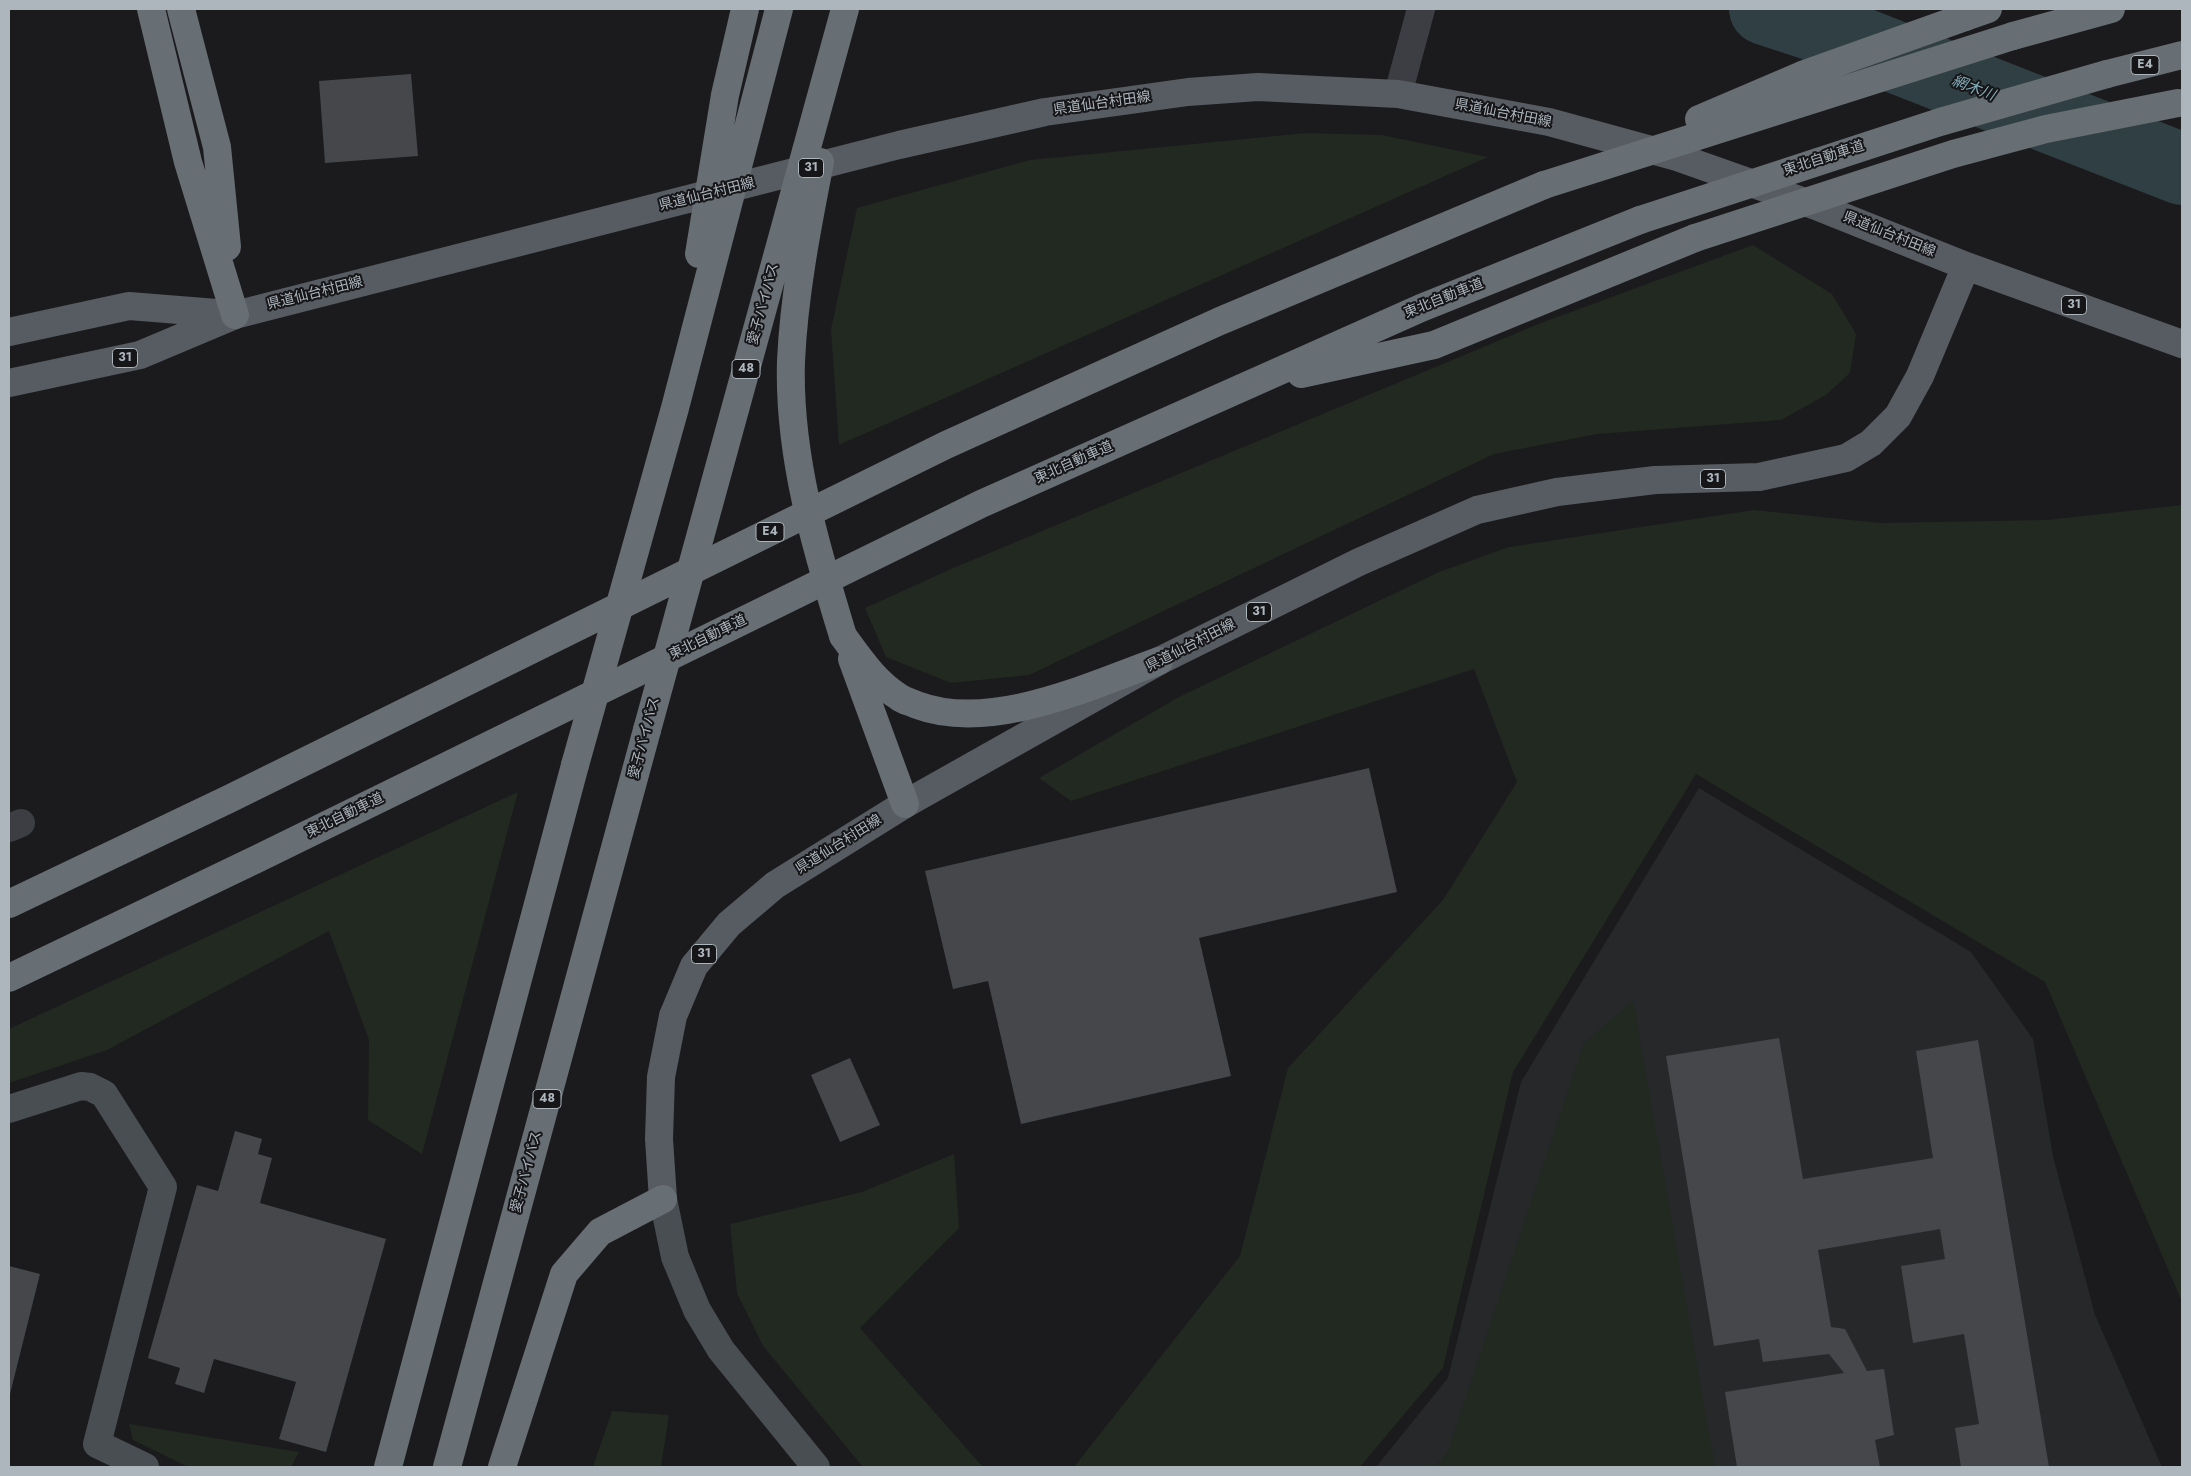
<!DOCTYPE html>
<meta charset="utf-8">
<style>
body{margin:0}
#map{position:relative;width:2191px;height:1476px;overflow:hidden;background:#1b1b1d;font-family:Jost,sans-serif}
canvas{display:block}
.frame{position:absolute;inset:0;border:10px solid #adb6bd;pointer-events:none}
</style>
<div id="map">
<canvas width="2191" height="1476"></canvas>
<div class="frame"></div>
</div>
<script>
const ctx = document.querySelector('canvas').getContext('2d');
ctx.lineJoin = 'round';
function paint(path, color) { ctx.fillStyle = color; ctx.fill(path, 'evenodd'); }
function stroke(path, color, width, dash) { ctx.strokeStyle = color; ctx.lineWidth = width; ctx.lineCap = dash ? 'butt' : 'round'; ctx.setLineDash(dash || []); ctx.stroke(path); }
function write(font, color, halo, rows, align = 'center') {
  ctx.font = font + ' Jost,"Noto Sans JP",sans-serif'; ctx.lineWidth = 4; ctx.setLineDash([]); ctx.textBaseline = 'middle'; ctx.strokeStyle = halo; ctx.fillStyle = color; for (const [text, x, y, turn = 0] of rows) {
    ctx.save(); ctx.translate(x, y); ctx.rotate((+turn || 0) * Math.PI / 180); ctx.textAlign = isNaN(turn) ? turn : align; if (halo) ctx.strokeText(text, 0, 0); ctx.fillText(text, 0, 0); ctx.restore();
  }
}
paint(new Path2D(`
 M1699,788l272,164 62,87 20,117 42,159 67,152h-786l72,-89 73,-296z`), '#27282a');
paint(new Path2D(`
 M1306,133l76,2 106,22 -649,288 -8,-116 26,-121 173,-48z
 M1753,245l79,49 24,40 -6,39 -24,22 -45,25 -184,14 -103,20 -465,221 -78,8 -65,-26 -21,-49 86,-39 590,-246z
 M2182,505v797l-137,-320 -349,-208 -183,298 -70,296 -83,99h-286l166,-211 48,-188 155,-168 74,-118 -43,-113 -403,132 -32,-23 140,-81 260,-125 70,-25 245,-37 125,13 168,-3z
 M518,792l-96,362 -54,-34 1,-80 -40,-109 -222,119 -98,33v-54z
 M1633,1001l82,466h-280l13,-16 136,-408z
 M954,1154l5,74 -99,100 123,139h-120l-100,-121 -26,-53 -7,-69 132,-32z
 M612,1411l57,4 -8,52h-68z
 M129,1424l170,28 -8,15h-103l-55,-27z`), '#212920');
stroke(new Path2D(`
 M1765,9l46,15 371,145`), '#303f43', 72);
paint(new Path2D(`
 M411,74l7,82 -93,7 -6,-82z
 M1369,768l28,124 -198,46 32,138 -210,48 -33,-143 -35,8 -28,-118z
 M1779,1038l24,141 130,-21 -17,-107 62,-11 71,427h-88l-6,-39 24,-4 -15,-90 -51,9 -12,-77 44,-7 -5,-30 -122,21 13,77 14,2 22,42 17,-2 10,66 -19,5 5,27h-143l-12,-75 119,-19 -15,-19 -66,8 -4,-23 -45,7 -48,-290z
 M850,1058l30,67 -40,17 -29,-67z
 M235,1131l27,8 -4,15 14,4 -12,45 126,36 -60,213 -47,-13 17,-57 -82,-23 -10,34 -29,-9 5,-16 -32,-10 49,-173 21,6z
 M9,1266l31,8 -31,124z`), '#45474a');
stroke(new Path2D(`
 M1398,94l23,-85
 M9,828l12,-5`), '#3c3e43', 28);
stroke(new Path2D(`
 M9,1109l72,-23 9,1 14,7 59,93 -66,257 48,23
 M663,1199l12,58 22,53 24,40 95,117`), '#494e53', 28);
stroke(new Path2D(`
 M9,332l120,-26 100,8
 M9,383l131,-28 95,-40 664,-170 146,-33 143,-20 70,-5 140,7 151,28 128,35 139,49 150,60 216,78
 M663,1199l-4,-60 2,-62 12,-61 21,-50 35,-42 46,-39 130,-81 254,-143 200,-99 118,-52 80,-18 98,-12 104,-3 87,-19 25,-15 27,-27 22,-40 46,-110`), '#575c62', 28);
stroke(new Path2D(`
 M151,9l37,153 47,153
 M181,9l36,138 10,100
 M1965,17l23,-8
 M2013,36l98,-27
 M2107,74l75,-19
 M1301,374l133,-29 261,-107
 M843,636c17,23 32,46 56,61 5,4 12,5 18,8 74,28 172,-19 242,-44
 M852,659l53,145
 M9,904l220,-105 717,-354 274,-124 324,-136
 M9,978l250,-120 722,-354 440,-196 219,-88
 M388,1467l187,-702
 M447,1467l200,-737
 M502,1467l62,-193 36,-42 63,-33`), '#676e74', 28);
stroke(new Path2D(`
 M1699,119l103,-44 163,-58
 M820,162c-13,66 -26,133 -29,199 -3,94 25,187 52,275
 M1544,185l469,-149
 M1640,220l300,-98 167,-48
 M1695,238l258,-84 93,-25 132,-26
 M699,254l26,-159 20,-86
 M647,730l198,-721
 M575,765l100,-357 104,-399`), '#676e74', 28);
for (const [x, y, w] of [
 [2145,65,28],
 [811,168,25],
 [2074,305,25],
 [125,358,25],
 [746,369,28],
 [1713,479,25],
 [770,532,28],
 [1259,612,25],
 [704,954,25],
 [547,1099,28]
]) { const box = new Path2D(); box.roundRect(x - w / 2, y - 9.5, w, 19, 4); ctx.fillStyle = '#161618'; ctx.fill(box); stroke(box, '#adb6bd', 1); }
write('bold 12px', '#adb6bd', null, [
 ["E4",2145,65],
 ["31",811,168],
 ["31",2074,305],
 ["31",125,358],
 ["48",746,369],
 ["31",1713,479],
 ["E4",770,532],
 ["31",1259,612],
 ["31",704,954],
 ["48",547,1099]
]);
write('14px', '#adb6bd', '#161618', [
 ["県道仙台村田線",1102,104,-8],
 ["県道仙台村田線",1503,114,11],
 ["東北自動車道",1824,159,-18],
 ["県道仙台村田線",707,195,-14],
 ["県道仙台村田線",1889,235,22],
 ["県道仙台村田線",315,294,-14],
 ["東北自動車道",1444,299,-22],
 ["愛子バイパス",764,304,-75],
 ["東北自動車道",1074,463,-24],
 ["東北自動車道",708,638,-26],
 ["県道仙台村田線",1191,646,-27],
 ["愛子バイパス",645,738,-75],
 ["東北自動車道",345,816,-26],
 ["県道仙台村田線",839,845,-32],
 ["愛子バイパス",527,1172,-75]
]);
write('italic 15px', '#83acb9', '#161618', [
 ["網木川",1973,89,21]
]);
</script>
